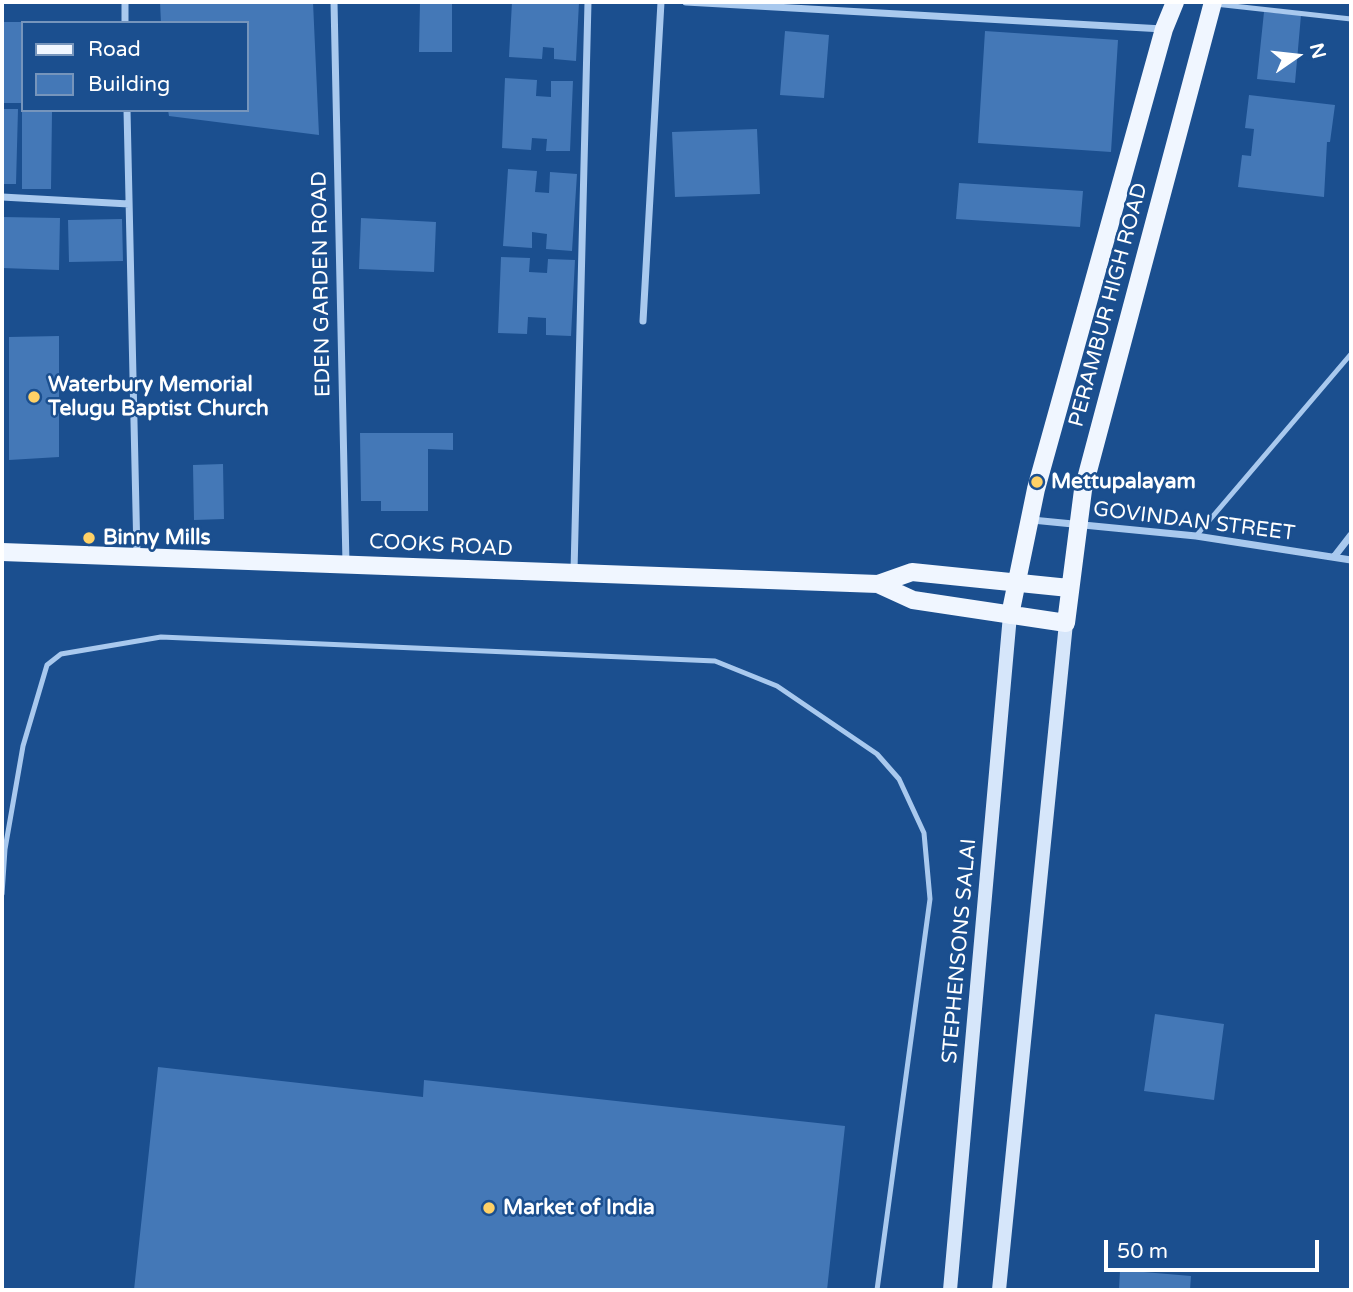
<!DOCTYPE html>
<style>
body{margin:0}
#map{position:relative;width:1353px;height:1292px;overflow:hidden;background:#1b4f8f;font-family:"Varela Round",sans-serif}
canvas{display:block}
.frame{position:absolute;inset:0;border:4px solid #fff;pointer-events:none}
.legend{position:absolute;left:21px;top:21px;width:228px;height:91px;box-sizing:border-box;background:#1b4f8f;border:2px solid #7695bc;margin:0;padding:9px 12px;list-style:none;font-size:21px;color:#fff}
.legend li{display:flex;align-items:center;gap:14px;height:35px}
.legend b{width:35px;border:2px solid #7695bc}
.north{position:absolute;left:1262px;top:21px;width:70px;height:70px;-webkit-text-stroke:5px #1b4f8f;paint-order:stroke;rotate:76deg;font-size:19px;font-weight:700;line-height:28px;text-align:center;color:#fff}
.north::after{content:'';display:block;margin:auto;width:24px;height:32px;background:#fff;clip-path:polygon(50% 0,100% 100%,50% 72%,0 100%)}
.scale{position:absolute;left:1104px;top:1240px;width:215px;height:32px;box-sizing:border-box;border:4px solid #fff;border-top:0;padding-left:9px;font-size:21px;line-height:24px;white-space:nowrap;color:#fff;-webkit-text-stroke:5px #1b4f8f;paint-order:stroke}
</style>
<div id="map">
<canvas width="1353" height="1292"></canvas>
<div class="frame"></div>
<ul class="legend">
<li><b style="height:9px;background:#f0f6ff"></b>Road</li>
<li><b style="height:19px;background:#4478b7"></b>Building</li>
</ul>
<div class="north">N</div>
<div class="scale">50 m</div>
</div>
<script>
const ctx = document.querySelector('canvas').getContext('2d');
ctx.lineJoin = 'round';
function paint(path, color) { ctx.fillStyle = color; ctx.fill(path, 'evenodd'); }
function stroke(path, color, width, dash) { ctx.strokeStyle = color; ctx.lineWidth = width; ctx.lineCap = dash ? 'butt' : 'round'; ctx.setLineDash(dash || []); ctx.stroke(path); }
function write(font, color, halo, rows, align = 'center') {
  ctx.font = font + ' "Varela Round",sans-serif'; ctx.lineWidth = 5; ctx.setLineDash([]); ctx.textBaseline = 'middle'; ctx.strokeStyle = halo; ctx.fillStyle = color; for (const [text, x, y, turn = 0] of rows) {
    ctx.save(); ctx.translate(x, y); ctx.rotate((+turn || 0) * Math.PI / 180); ctx.textAlign = isNaN(turn) ? turn : align; if (halo) ctx.strokeText(text, 0, 0); ctx.fillText(text, 0, 0); ctx.restore();
  }
}
paint(new Path2D(`
 M160,2h153l6,133 -150,-19 -1,-6h79v-87h-86z
 M420,2h32v50h-33z
 M512,2h67l-3,59 -22,-2v-11l-11,-1 -1,12 -33,-2z
 M1264,12l37,3 -6,68 -38,-4z
 M2,22h21v81h-21z
 M785,31l44,4 -5,63 -44,-3z
 M985,31l133,9 -7,112 -133,-9z
 M505,78l32,2 -1,16 15,1v-16h22l-3,70h-24l1,-12 -15,-1 -1,12 -29,-2z
 M1249,95l86,10 -5,37h-3l-3,55 -86,-10 4,-32 9,1 3,-27 -9,-1z
 M2,109h16l-2,75h-14z
 M22,112h30l-1,77h-29z
 M757,129l3,65 -85,3 -3,-65z
 M508,169l29,2 -2,21 14,1 1,-21 27,2 -5,77 -26,-2 1,-15 -15,-2v16l-29,-2z
 M959,183l124,8 -3,36 -124,-8z
 M2,217l58,1 -1,52 -57,-2z
 M361,218l75,4 -2,50 -75,-3z
 M122,219l1,42 -54,1 -1,-42z
 M501,257l29,1 -1,14 18,1 1,-14 27,1 -4,76 -25,-1v-17l-18,-1 -1,17 -29,-1z
 M59,336v121l-50,3v-123z
 M360,433h93v17l-25,-1v62h-47v-10h-20z
 M223,464l1,55 -30,1 -1,-55z
 M1155,1014l69,10 -10,76 -70,-9z
 M158,1067l265,30 1,-17 421,46 -18,164h-693z
 M1120,1270l71,6 -1,14h-71z`), '#4478b7');
stroke(new Path2D(`
 M1215,4l136,15
 M1196,536l155,-182
 M2,894l3,-45 18,-103 24,-81 14,-11 100,-17 554,24 62,25 100,68 22,25 25,54 6,66 -53,391`), '#a9c9ee', 5);
stroke(new Path2D(`
 M125,2v21
 M334,2l12,562
 M686,2l477,27
 M127,110l10,445
 M2,197l127,7
 M643,321l18,-319
 M1032,520l164,16 155,24
 M1334,557l17,-22
 M574,571l14,-569`), '#a9c9ee', 7);
stroke(new Path2D(`
 M950,1290l60,-675
 M999,1290l67,-667`), '#d6e6fa', 14);
stroke(new Path2D(`
 M2,552l876,32 34,-12 157,16
 M878,584l35,16 153,23 17,-133 130,-488
 M1010,615l26,-126 128,-460 11,-27`), '#f0f6ff', 18);
for (const [x, y, r, color] of [
 [34,397,7,"#ffd166"],
 [1037,482,7,"#ffd166"],
 [89,538,7,"#ffd166"],
 [489,1208,7,"#ffd166"]
]) { const dot = new Path2D(); dot.arc(x, y, r, 0, 2 * Math.PI); ctx.fillStyle = color; ctx.fill(dot); stroke(dot, '#1b4f8f', 2.5); }
write('21px', '#fff', '#1b4f8f', [
 ["EDEN GARDEN ROAD",322,284,-91],
 ["PERAMBUR HIGH ROAD",1109,305,-75],
 ["GOVINDAN STREET",1194,522,7],
 ["COOKS ROAD",441,546,3],
 ["STEPHENSONS SALAI",960,951,-85]
]);
write('bold 21px', '#fff', '#1b4f8f', [
 ["Waterbury Memorial",48,385],
 ["Telugu Baptist Church",48,409],
 ["Mettupalayam",1051,482],
 ["Binny Mills",103,538],
 ["Market of India",503,1208]
], 'left');
</script>
